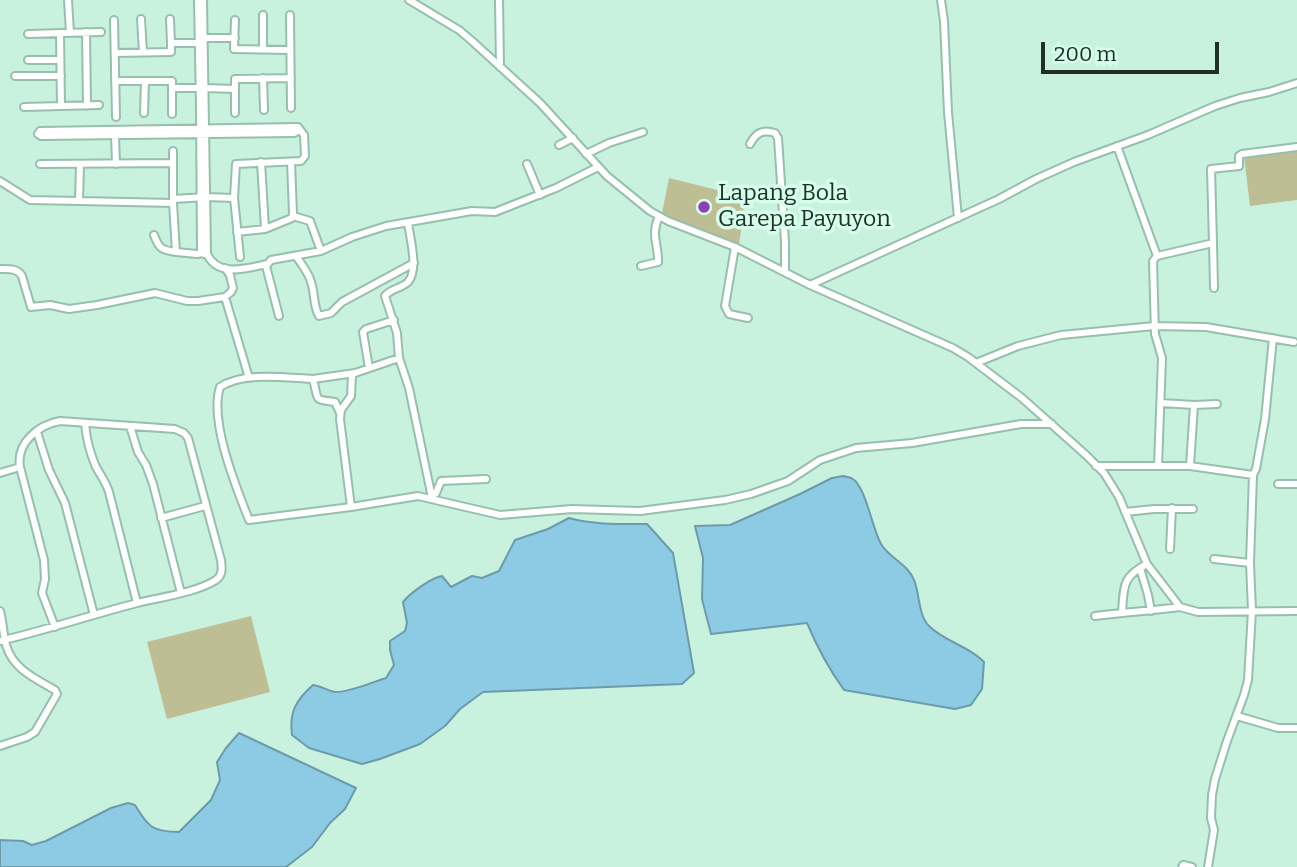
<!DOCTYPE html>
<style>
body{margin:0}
#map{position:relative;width:1297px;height:867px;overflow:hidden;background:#c8f1de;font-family:Bitter,serif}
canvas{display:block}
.scale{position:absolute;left:1041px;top:42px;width:178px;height:32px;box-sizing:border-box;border:4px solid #203029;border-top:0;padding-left:9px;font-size:21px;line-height:24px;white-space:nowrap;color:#203029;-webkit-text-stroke:5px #d5feeb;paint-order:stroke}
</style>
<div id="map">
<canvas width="1297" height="867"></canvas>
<div class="scale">200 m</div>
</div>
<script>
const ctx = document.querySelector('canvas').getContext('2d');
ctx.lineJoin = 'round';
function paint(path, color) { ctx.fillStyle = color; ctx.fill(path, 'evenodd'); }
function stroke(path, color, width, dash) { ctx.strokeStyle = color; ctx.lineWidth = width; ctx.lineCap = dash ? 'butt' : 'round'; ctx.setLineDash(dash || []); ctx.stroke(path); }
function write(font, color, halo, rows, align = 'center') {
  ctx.font = font + ' Bitter,serif'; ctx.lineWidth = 7; ctx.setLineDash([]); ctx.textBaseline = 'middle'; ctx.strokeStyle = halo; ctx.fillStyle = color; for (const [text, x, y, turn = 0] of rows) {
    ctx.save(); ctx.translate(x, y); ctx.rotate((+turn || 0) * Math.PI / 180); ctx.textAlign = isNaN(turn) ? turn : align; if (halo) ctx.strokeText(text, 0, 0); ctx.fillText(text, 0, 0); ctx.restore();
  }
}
paint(new Path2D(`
 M1297,149v51l-47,6 -6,-50z
 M669,178l76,19 -6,49 -78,-28z
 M251,616l19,76 -103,27 -20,-77z`), '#bebe95');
const water = new Path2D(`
 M843,476c3,1 7,1 10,3 13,9 19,49 28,65 8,14 27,20 33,36 6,14 4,35 15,46 16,16 40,20 55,36l-2,27 -11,16 -16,4 -111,-19c-15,-21 -27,-43 -37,-67l-96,11 -9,-35 1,-41 -8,-32 35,-1 70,-31 32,-16z
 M569,518c26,7 51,6 78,6l26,29 21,120 -12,11 -199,8 -23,17 -15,17 -25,18 -40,15 -18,5 -53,-16 -17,-13c-3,-23 4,-35 21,-50 9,1 14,6 22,7 13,1 38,-10 51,-14l8,-13 -4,-15v-9l15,-10 2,-8 -4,-21c6,-8 29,-25 39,-26l9,11 21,-11 10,2 17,-7 16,-31 33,-11z
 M239,733l117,55 -11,21 -15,14 -18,24 -26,20h-286v-27l23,1 9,4 14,-4 65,-33 17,-5 7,2c13,22 18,27 44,27l32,-32 9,-20 -3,-18 9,-14z`);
paint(water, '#8ccbe3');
stroke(water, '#6c9cab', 2);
const minor = new Path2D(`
 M68,0l2,33
 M198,0l2,107 1,144 3,3
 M203,0l4,254h-3
 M409,0l50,30 13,11 68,62 67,73 43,35 18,10 67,26 75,38 143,63 15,9 54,41 64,57 18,18 15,24 28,67 33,43 18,5 99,-1
 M499,0l1,67
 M941,0l3,21 4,91 10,106
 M263,15v34
 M290,15l1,93
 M141,19l2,33
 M170,19l1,24
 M114,20l2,97
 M235,20l-1,29 56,1
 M86,32l1,74
 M60,33l1,73
 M28,34l73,-2
 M204,38h31
 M115,53l56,-1v-9h28
 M28,60h32
 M15,76h46
 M263,78l1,32
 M115,81h57v33
 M172,88h27
 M205,88l30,1v-10l56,-1
 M235,89v24
 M24,107l75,-2
 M144,113l1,-32
 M38,134l2,-3 258,-4 6,8 1,21 -4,5 -65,3 -2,34 6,59
 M38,134l3,2 253,-3 6,-3
 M115,135l1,29
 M750,144c6,-11 12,-15 25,-11l3,5 7,104v30
 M559,145l14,-7
 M1117,146l40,110
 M586,154l23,-11 34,-11
 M261,162l4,67
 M173,163v-12
 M40,164l133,-1v40l3,49c-14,-2 -17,-3 -22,-17
 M527,164l13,31
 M80,165l-1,36 94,2
 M0,181l30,19 49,1
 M173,199l33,-2 28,1
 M293,216l17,5 11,30
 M408,223c2,15 11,47 0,59 -7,7 -17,6 -23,14l12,37 2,25 10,30 23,110
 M237,232l28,-3 27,-11 1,-5 -2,-51
 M1213,243l1,45
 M735,247l-10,59 4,8 19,4
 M176,252l21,2 5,-1
 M207,254c11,24 40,14 60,10
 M296,256c5,8 13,17 15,26 4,11 2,24 8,34l12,-3 11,-11 72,-39
 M641,266l17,-4c1,-17 -8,-26 1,-46
 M0,269c9,0 17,-1 22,7l9,31 19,-2 19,4 28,-4 58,-12 32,8h11l27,-4 6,-5 2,-4 -3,-13 -5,-7
 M810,285l189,-86 37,-20 38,-17 74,-27 67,-29 25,-8 29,-6 28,-9
 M225,297l24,81
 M279,316l-13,-50 5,-6 50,-9 31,-14 34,-11 86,-15 23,1 61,-24 42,-21
 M976,363l42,-17 43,-11 93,-9 52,1 88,15
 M369,368l-6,-36 3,-3 28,-9
 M313,379l42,-6
 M1161,403l33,2 -4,61
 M1194,405l23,-1
 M340,413l-5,-11c-22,-3 -16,0 -22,-23 -26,-1 -70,-8 -93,8 -11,34 16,100 29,133l102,-13 67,-11 82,19 72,-6 68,2 23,-3 62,-8 26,-6 37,-13 32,-21 36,-12 56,-5 109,-19h31
 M85,423c1,14 5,30 11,44 5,9 10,15 13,25l28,111
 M130,426l8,26 8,13 7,19 28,109
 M37,432l12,38 16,33 29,112
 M1096,466h94l63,9
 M1158,466l4,-108 -7,-24 -2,-73 4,-5 56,-13 -2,-74 28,-3v-10l3,-2 55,-7
 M0,473l20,-6
 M1278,484h19
 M432,496l4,-3 5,-12 45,-2
 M351,507l-11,-88 1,-9 10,-14 1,-21 3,-2 44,-15
 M1125,512l29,-3h39
 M161,518l44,-12
 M1170,549l2,-41
 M1214,559l36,4
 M1140,568l8,27 3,16
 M0,611c3,11 3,23 6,34 7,24 28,33 49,45l2,4 -22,38 -8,5 -27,9
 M1122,612c2,-26 0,-35 25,-48
 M1095,616c28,-4 56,-5 85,-9
 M0,641c46,-11 91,-26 137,-38 24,-6 58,-10 79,-23 7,-5 6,-12 5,-20l-33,-122 -4,-5 -9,-4 -115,-8c-22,4 -44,22 -40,46l24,93 1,19 -3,14 13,34
 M1237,716l41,12h19
 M1182,867l1,-2 9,2
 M1208,867l6,-37 -3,-12 1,-23 3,-16 12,-38 17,-46 4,-15 4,-69 -2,-48 3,-88 3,-6 9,-50 8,-81`);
stroke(minor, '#97bfad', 10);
stroke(minor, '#fff', 6);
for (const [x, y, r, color] of [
 [704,207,7,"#8c41b2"]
]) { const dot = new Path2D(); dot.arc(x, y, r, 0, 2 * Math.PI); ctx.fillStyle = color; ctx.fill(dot); stroke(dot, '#d5feeb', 2.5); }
write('23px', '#203029', '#d5feeb', [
 ["Lapang Bola",718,194],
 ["Garepa Payuyon",718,220]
], 'left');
</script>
